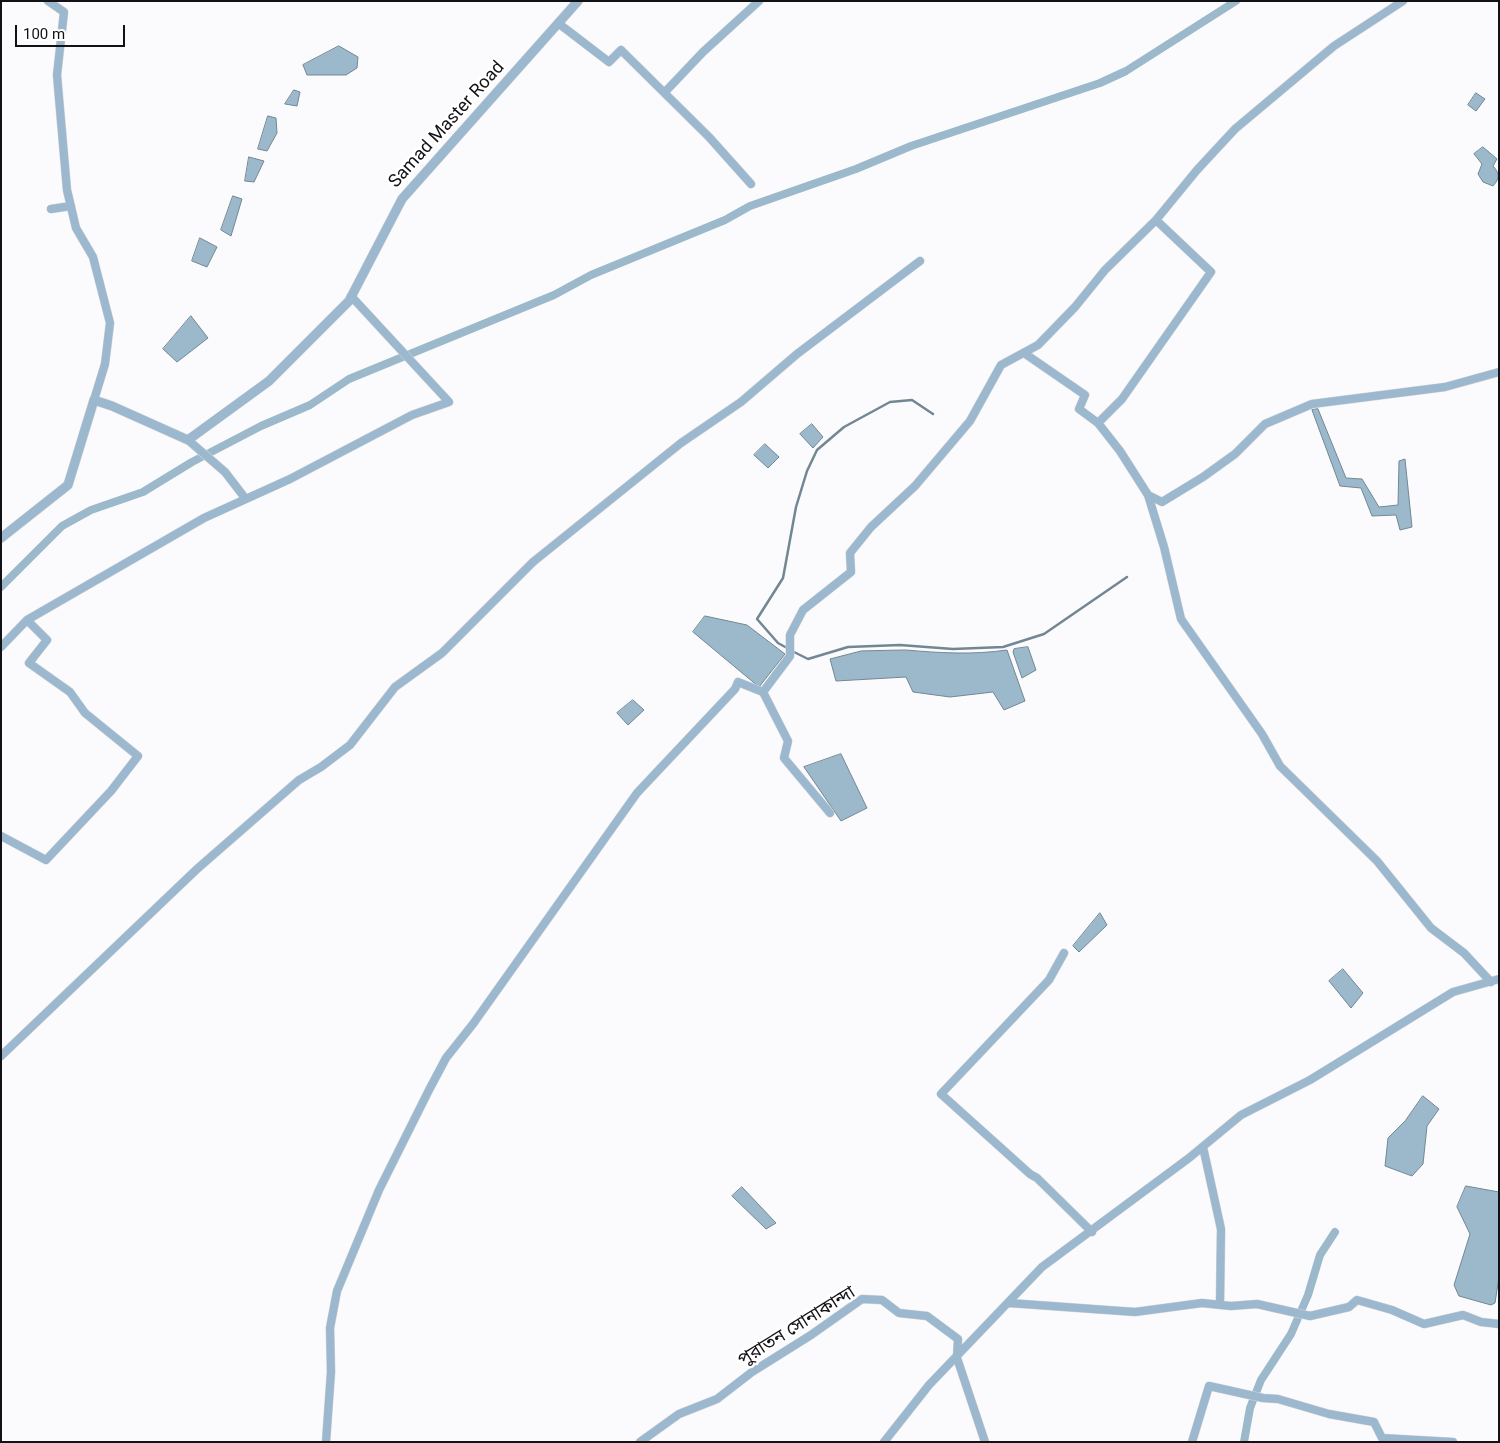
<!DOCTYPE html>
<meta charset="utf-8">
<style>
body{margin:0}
#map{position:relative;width:1500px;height:1443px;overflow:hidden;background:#fbfbfd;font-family:Roboto,sans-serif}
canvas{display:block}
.frame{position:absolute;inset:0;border:2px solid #121115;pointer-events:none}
.scale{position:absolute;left:15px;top:25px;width:110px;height:22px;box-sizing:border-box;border:2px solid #121115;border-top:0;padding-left:6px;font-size:15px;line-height:18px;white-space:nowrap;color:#121115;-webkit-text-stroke:4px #fff;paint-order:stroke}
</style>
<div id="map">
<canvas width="1500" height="1443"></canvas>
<div class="frame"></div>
<div class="scale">100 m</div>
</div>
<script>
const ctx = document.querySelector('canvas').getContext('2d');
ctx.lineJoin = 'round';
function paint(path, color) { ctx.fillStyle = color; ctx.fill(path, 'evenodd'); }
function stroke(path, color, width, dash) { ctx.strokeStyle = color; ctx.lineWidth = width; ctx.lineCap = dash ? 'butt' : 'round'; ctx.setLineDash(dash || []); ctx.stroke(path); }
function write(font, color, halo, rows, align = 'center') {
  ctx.font = font + ' Roboto,"Noto Sans Bengali",sans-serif'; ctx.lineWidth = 5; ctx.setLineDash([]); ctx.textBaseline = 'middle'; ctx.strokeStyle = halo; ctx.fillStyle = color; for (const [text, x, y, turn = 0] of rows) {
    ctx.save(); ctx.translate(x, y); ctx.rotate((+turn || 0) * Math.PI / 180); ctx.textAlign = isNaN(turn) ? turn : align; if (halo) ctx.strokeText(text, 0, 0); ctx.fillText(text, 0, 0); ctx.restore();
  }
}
const water = new Path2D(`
 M339,46l19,11 -1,11 -11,7h-39l-4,-10z
 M294,90l6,2 -3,14 -12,-2z
 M1476,93l9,6 -9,12 -8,-6z
 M268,116l8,2 1,15 -10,18 -9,-2z
 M1483,147l14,12 -4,7c7,8 7,12 0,20l-10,-4 -5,-8 4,-10 -8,-10z
 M249,157l15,4 -10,21 -9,-1z
 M233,196l9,3 -11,37 -10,-6z
 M200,238l17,9 -10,20 -15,-6z
 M191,316l17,22 -31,24 -14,-13z
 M1318,409l28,69 16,1 17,28 19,-2 1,-44 6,-2 7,68 -12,3 -4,-15 -24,1 -11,-28 -21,-2 -28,-76z
 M812,424l11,13 -10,11 -13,-14z
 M765,444l14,13 -11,11 -14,-13z
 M705,616l42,9 38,29 -26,33 -66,-55z
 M1028,647l8,23 -14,8 -9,-26 1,-3z
 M906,650c34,3 67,5 101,0l18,51 -21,9 -11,-18 -43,5 -37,-5 -7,-15 -70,4 -6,-22 31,-8z
 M633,700l11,10 -16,15 -11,-12z
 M841,754l26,54 -26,13 -37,-54z
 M1100,913l7,12 -28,27 -6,-6z
 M1343,969l20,24 -12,15 -22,-27z
 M1423,1096l16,13 -12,17 -4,38 -11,12 -27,-10 3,-28 17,-17z
 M1466,1186l33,6v85l-4,26 -4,2 -32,-9 -5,-11 16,-51 -13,-27z
 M742,1187l34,36 -10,6 -34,-33z`);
paint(water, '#9bb9cb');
stroke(water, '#728794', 1);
stroke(new Path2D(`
 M787,648l-9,-5 -21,-24 26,-41 13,-71 11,-36 10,-21 27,-23 46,-25 22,-2 21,14
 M792,651l16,8 40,-12 52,-2 53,4 50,-2 41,-13 83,-57`), '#728794', 2.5);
stroke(new Path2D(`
 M1,587l61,-61 29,-16 52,-18 49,-30 69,-36 49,-21 39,-26 205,-84 37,-20 134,-55 25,-14 106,-37 55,-23 189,-63 26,-12 110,-70
 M1244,1442l6,-34 11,-28 30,-46 17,-39 12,-40 15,-23`), '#9bb9cb', 8);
const minor = new Path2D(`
 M48,1l16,11 -7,63 10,115 9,38 17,29 17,66 -5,41 -11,36
 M558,23l51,39 12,-12 88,87 42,47
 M665,92l38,-40 56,-51
 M51,209l20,-3
 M1024,353l61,42 -6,14 19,14 22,28 28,44 16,52 17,72 81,115 18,32 97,95 54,67 33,25 27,29
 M1098,423l24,-24 89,-127 -55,-52
 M188,440l37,32 20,26
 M1148,495l14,7 41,-25 32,-23 30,-30 47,-20 133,-17 54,-15
 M27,620l177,-102 86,-39 122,-64 37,-13 -98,-106
 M1,647l26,-27 20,20 -18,23 41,29 15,21 53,43 -27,35 -65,69 -45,-24
 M830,813l-46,-55 4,-17 -25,-49 27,-36v-21l13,-25 48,-38 -1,-19 21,-26 44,-41 55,-65 31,-56 37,-20 37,-38 30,-37 51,-50 41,-50 38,-41 99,-83 69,-45
 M1064,953l-15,27 -108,114 89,80 7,4 55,54
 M1,1056l196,-187 102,-89 22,-13 29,-22 45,-58 47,-34 91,-91 148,-119 60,-41 56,-48 123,-93
 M1203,1147l18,82 -1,76
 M1009,1303l126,9 67,-9 29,3 26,-2 53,12 39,-9 8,-7 35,10 32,14 39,-9 18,7 18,2
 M326,1442l5,-70 -1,-44 7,-37 42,-101 50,-100 17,-32 27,-34 164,-231 98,-104 3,-7 25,10
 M640,1442l39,-28 38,-15 35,-27 59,-37 51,-36 20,1 17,13 28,3 31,23 -1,19 28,84
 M884,1442l45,-57 113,-118 147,-109 52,-43 69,-35 143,-88 46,-13
 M1192,1442l17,-56 54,12 15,1 51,15 45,8 8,16 71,4`);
const tertiary = new Path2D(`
 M1,538l67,-53 26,-85 18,6 76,34 81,-59 80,-80 53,-102 176,-198`);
stroke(minor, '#d6d6d8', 9);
stroke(tertiary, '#d6d6d8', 10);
stroke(minor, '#9bb8cf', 8);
stroke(tertiary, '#9bb8cf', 9);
write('18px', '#121115', '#fff', [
 ["Samad Master Road",447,125,-48],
 ["পুরাতন সোনাকান্দা",797,1327,-32]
]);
</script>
